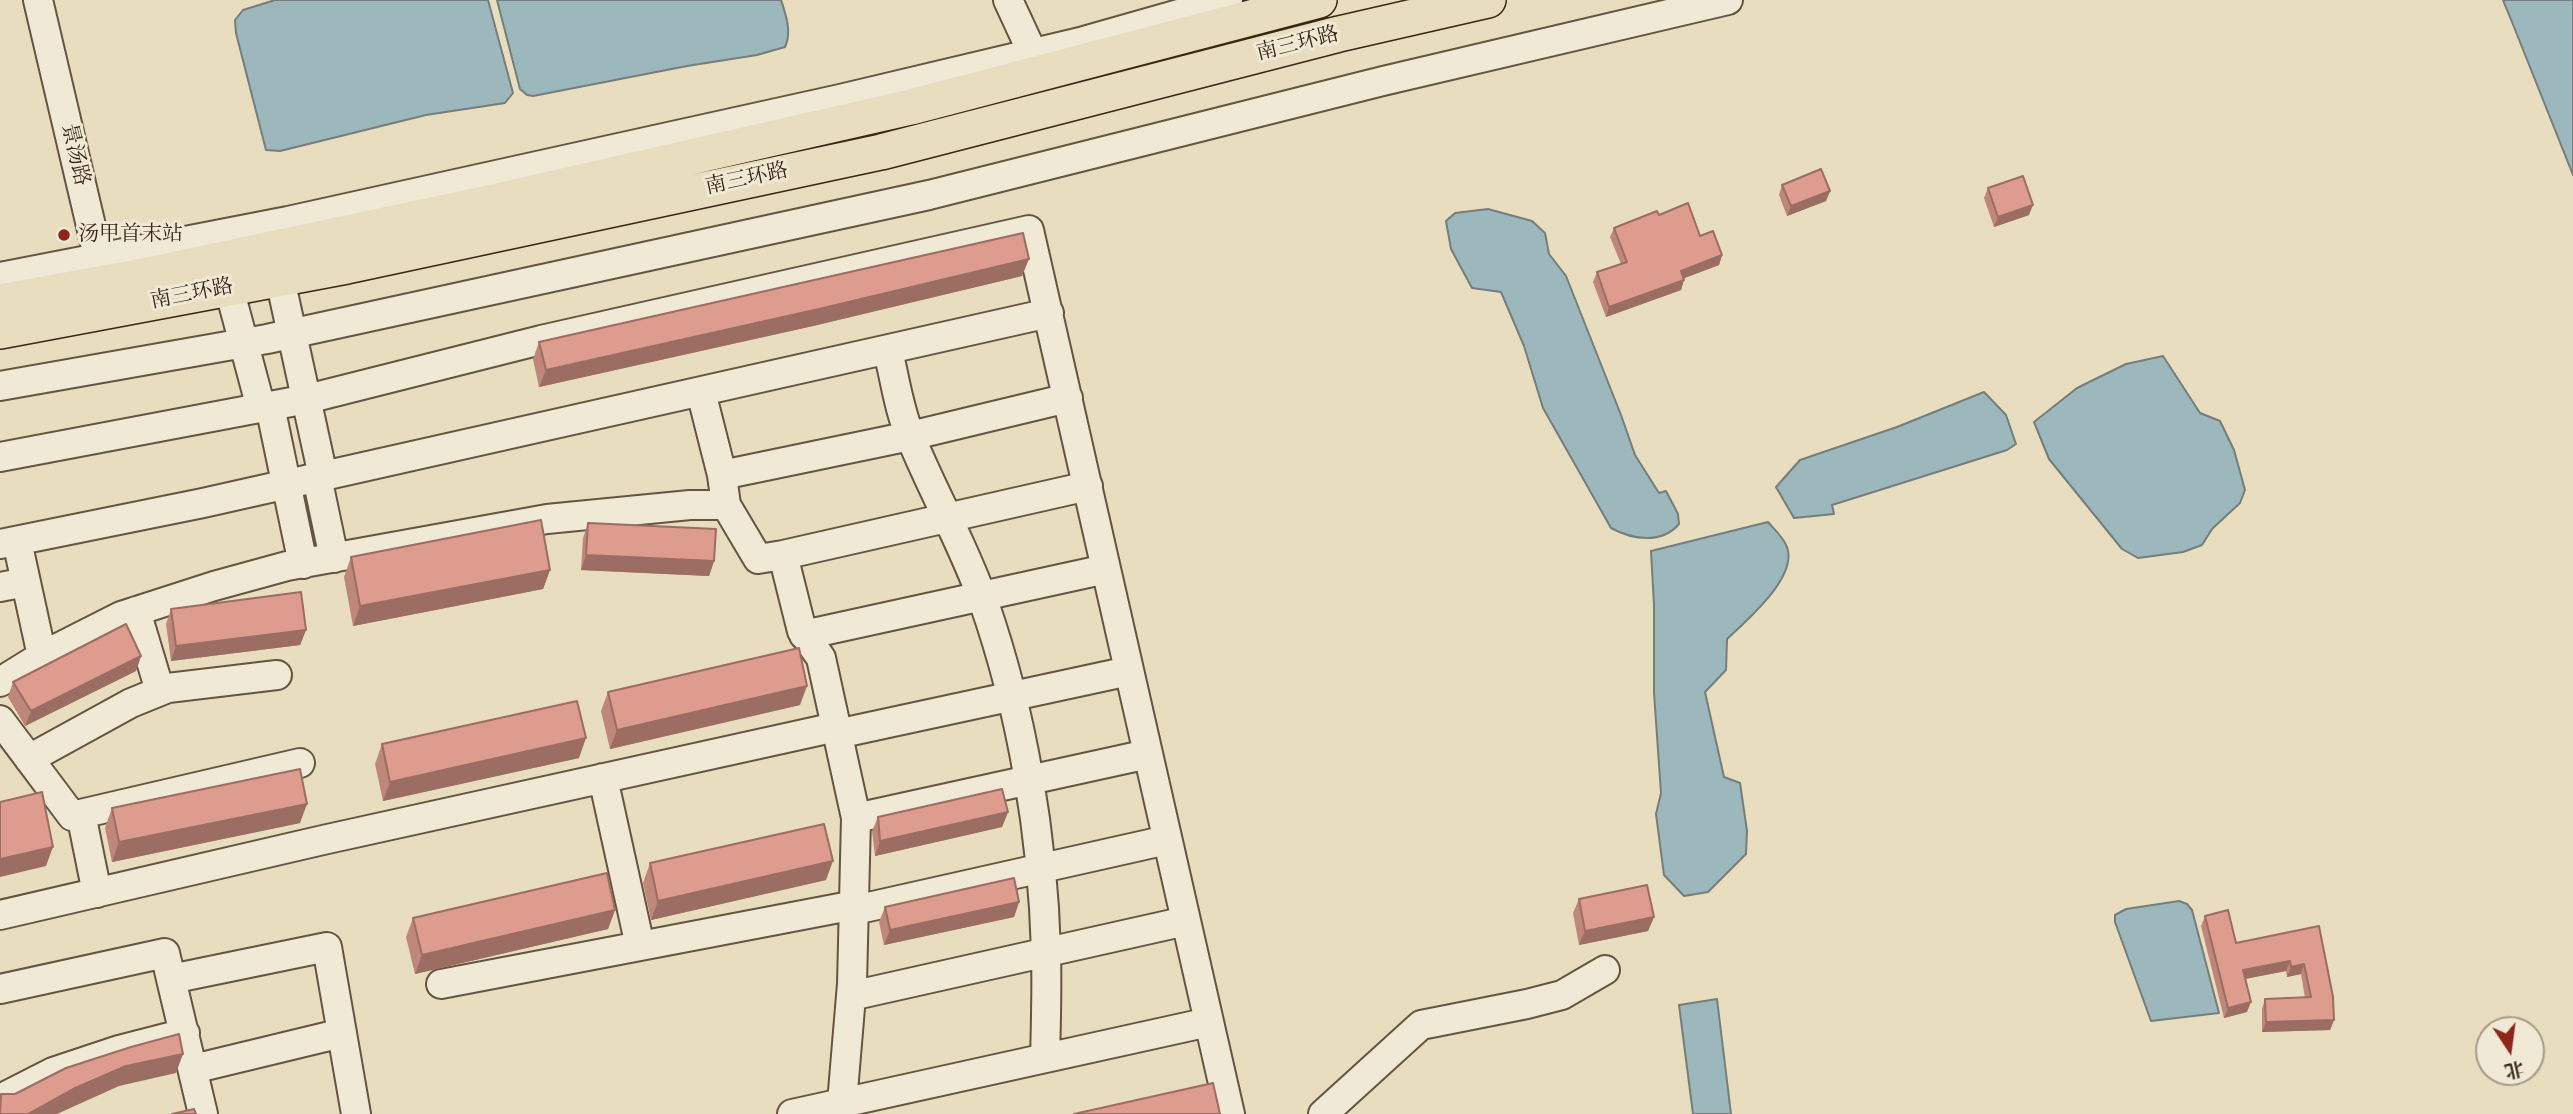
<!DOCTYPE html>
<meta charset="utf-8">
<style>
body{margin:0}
#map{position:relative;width:2573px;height:1114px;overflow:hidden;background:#e8ddbf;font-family:"IM FELL Double Pica","Noto Serif SC",serif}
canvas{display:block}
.north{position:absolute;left:2475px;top:1016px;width:70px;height:70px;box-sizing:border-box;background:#f0e9d5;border:2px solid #a79b88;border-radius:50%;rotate:167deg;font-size:19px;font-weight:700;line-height:28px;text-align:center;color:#392615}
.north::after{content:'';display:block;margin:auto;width:24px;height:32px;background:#8f2418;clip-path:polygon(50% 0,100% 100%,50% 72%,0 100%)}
</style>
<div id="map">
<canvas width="2573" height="1114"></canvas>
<div class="north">北</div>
</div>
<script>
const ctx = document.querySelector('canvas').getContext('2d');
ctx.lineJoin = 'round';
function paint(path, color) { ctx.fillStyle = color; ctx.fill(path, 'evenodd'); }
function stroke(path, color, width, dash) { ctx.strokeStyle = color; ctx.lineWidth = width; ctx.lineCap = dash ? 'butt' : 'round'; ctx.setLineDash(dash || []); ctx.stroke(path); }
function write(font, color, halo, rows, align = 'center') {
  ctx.font = font + ' "IM FELL Double Pica","Noto Serif SC",serif'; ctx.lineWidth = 6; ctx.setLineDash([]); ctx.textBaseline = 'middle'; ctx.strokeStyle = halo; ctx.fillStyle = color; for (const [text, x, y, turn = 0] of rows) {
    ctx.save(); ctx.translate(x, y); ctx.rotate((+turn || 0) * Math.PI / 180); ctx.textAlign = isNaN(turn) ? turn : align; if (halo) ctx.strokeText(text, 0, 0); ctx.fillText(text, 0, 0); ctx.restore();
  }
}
const water = new Path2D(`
 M275,0h213l25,93 -8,10 -79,12 -146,36 -14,-1 -30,-117 -1,-13 8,-10z
 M497,0h284c5,15 11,32 4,47l-28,8 -70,11 -154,30 -6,-1 -7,-6z
 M2503,0h70v175l-61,-153z
 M1488,209l44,12 13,12 4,21 17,22 55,139 14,40 24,38 7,-2 12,23 1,10c-17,20 -46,16 -68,4l-68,-120 -19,-62 -23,-54 -29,-4 -21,-39 -5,-28 9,-8z
 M2163,356l37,57 20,8 14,29 11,40 -5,13 -28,26 -10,16 -19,7 -45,6 -16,-9 -73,-90 -15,-37 43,-34 49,-24z
 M1984,392l22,23 10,29 -9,6 -175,55 2,9 -40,4 -18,-31 24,-27 97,-33z
 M1768,522c5,6 13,13 17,21 18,30 -38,77 -58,96l-1,31 -21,22 19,85 16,6 7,48 -1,23 -38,38 -24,4 -20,-21 -8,-61 5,-21 -7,-100v-88l-3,-54z
 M2179,901l8,3 5,6 27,103 -68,8 -36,-99v-7l11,-6z
 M1717,999l14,115h-38l-14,-109z`);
paint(water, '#9db8bd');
stroke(water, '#757e7a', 2);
const minor = new Path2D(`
 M38,0l65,277
 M1008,0l25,54
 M0,277l288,-56 552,-122 244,-58 144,-41
 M280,279l43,197
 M229,288l32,120
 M888,351c7,28 11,60 23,87 23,56 53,108 73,165 38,108 59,234 62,349 1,35 0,71 -1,106
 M0,386l267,-47 662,-144 454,-114 345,-81
 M701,392l21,83 4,30 32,54 25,-4 19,76 19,27 35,160 -4,166 -10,119
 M270,406l33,158
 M0,457l307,-58 234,-59 488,-110 201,884
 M722,475l188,-39 158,-38
 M317,477l17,81
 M17,541l25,115
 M0,544l203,-41 846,-190
 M783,555l305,-69
 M0,587l26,-5
 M136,611l24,80
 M804,635l302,-66
 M0,682l42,-26 79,-40 93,-30 73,-20 260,-47 143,-14h36
 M0,720l72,96 228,-53
 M837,734l292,-63
 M29,759l102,-56 37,-15 109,-13
 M603,778l37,168
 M81,814l16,79
 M856,818l292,-64
 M855,910l312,-70
 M0,915l323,-75 513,-113
 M171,979l32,135
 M441,984l414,-79
 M0,989l165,-36 6,26 156,-32 29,167
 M851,996l335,-75
 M193,1069l149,-36
 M0,1099l53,-27 66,-22 66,-17
 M792,1114l417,-92
 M1323,1114l98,-89 106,-21 35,-9 43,-25`);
const major = new Path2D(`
 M0,302l138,-25 350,-74 423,-96 408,-107
 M0,331l347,-65 534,-114 458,-118 149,-34`);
stroke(minor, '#655440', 32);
stroke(major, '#392615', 38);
stroke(minor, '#f0e9d5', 28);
stroke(major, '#e8ddbf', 35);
paint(new Path2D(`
 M1782,185l48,6 -4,10 -39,15 -8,-21z
 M1988,188l41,27 -35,12 -10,-29z
 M1659,215l41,21 22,19 -3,10 -36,13 1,2 -3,10 -75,27 -13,-35 4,-10 24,-8 -11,-27 4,-9z
 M1022,276l-209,50 -274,61 -6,-28 6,-17z
 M588,523l126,38 -5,15 -128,-6 2,-32z
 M351,557l199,13 -7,19 -190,37 -9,-49z
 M171,609l135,21 -6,15 -129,16 -5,-37z
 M141,656l-5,15 -111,55 -17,-29 5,-15z
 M608,692l192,13 -190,44 -9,-38z
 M382,744l197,14 -196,43 -8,-37z
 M112,808l188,15 -188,39 -7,-34z
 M1008,812l-6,15 -127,29 -3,-25 6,-14z
 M650,863l176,17 -175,40 -8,-37z
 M1579,899l75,18 -6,14 -69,14 -6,-32z
 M1019,902l-5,15 -130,28 -5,-23 6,-15z
 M615,910l-7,19 -193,45 -9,-37 7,-19z
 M2205,916l31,27 83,-17 15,94 -4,10 -68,2v-23l3,-10 40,-1 -4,-24 -14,3 -1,-6 -41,8 2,33 -23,6 -23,-92z`), '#bf867a');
paint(new Path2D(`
 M1830,191l-4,10 -39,15 4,-10z
 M2033,205l-4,10 -35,12 4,-10z
 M1722,255l-3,10 -42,16 4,-10z
 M1029,259l-7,17 -209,50 -274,61 7,-17z
 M1684,280l-3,10 -75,27 3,-10z
 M586,555l128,6 -5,15 -128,-6z
 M550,570l-7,19 -190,37 7,-20z
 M306,630l-6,15 -129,16 5,-15z
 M141,656l-5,15 -111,55 6,-15z
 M807,686l-7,19 -190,44 7,-19z
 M586,738l-7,20 -196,43 7,-19z
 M307,804l-7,19 -188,39 7,-20z
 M1008,812l-6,15 -127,29 5,-15z
 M53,847l-7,19 -46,11v-18z
 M833,861l-7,19 -175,40 7,-19z
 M1019,902l-5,15 -130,28 6,-15z
 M615,910l-7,19 -193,45 7,-19z
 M1654,917l-6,14 -69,14 6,-14z
 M2290,961l-4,10 -47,9 4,-10z
 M2304,964l-3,10 -14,3 4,-10z
 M2251,1002l-4,10 -23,6 4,-10z
 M2334,1020l-4,10 -68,2 4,-10z
 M183,1054l-7,19 -57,13 -62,28h-29l45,-25 53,-23z`), '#9b6d63');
const building = new Path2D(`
 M1821,169l9,22 -39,15 -9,-21z
 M2023,176l10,29 -35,12 -10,-29z
 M1688,203l12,33 13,-5 9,24 -41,16 3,9 -75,27 -12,-35 30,-10 -13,-34 43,-17 2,4z
 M1023,233l6,26 -210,50 -273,61 -7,-28z
 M541,520l9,50 -190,36 -9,-49z
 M588,523l128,6 -2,32 -128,-6z
 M301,592l5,38 -130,16 -5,-37z
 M126,624l15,32 -110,55 -18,-29z
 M799,648l8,38 -190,44 -9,-38z
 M577,701l9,37 -196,44 -8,-38z
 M300,769l7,35 -188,38 -7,-34z
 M1002,789l6,23 -128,29 -2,-24z
 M42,792l11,55 -53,12v-57z
 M824,824l9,37 -175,40 -8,-38z
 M607,873l8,37 -193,45 -9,-37z
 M1014,878l5,24 -129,28 -5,-23z
 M1647,885l7,32 -69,14 -6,-32z
 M2228,910l8,33 83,-17 14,71 1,23 -68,2 -1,-23 46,-2 -7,-33 -13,3 -1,-6 -47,9 8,32 -23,6 -23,-92z
 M179,1034l4,20 -57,12 -53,23 -45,25h-28l1,-20h14l51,-26 65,-21z
 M1213,1083l7,31h-146z
 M194,1109l2,5h-24z`);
paint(building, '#de9c8e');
stroke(building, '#9b6d63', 2);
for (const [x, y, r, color] of [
 [64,235,7,"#8f2418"]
]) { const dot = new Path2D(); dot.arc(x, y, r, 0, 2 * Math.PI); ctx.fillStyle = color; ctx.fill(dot); stroke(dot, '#f0e9d5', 2.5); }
write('21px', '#392615', '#f0e9d5', [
 ["南三环路",1298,45,-14],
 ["景汤路",74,155,77],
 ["南三环路",747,180,-12],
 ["南三环路",192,295,-11]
]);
write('21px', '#392615', '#f0e9d5', [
 ["汤甲首末站",78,235]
], 'left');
</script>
